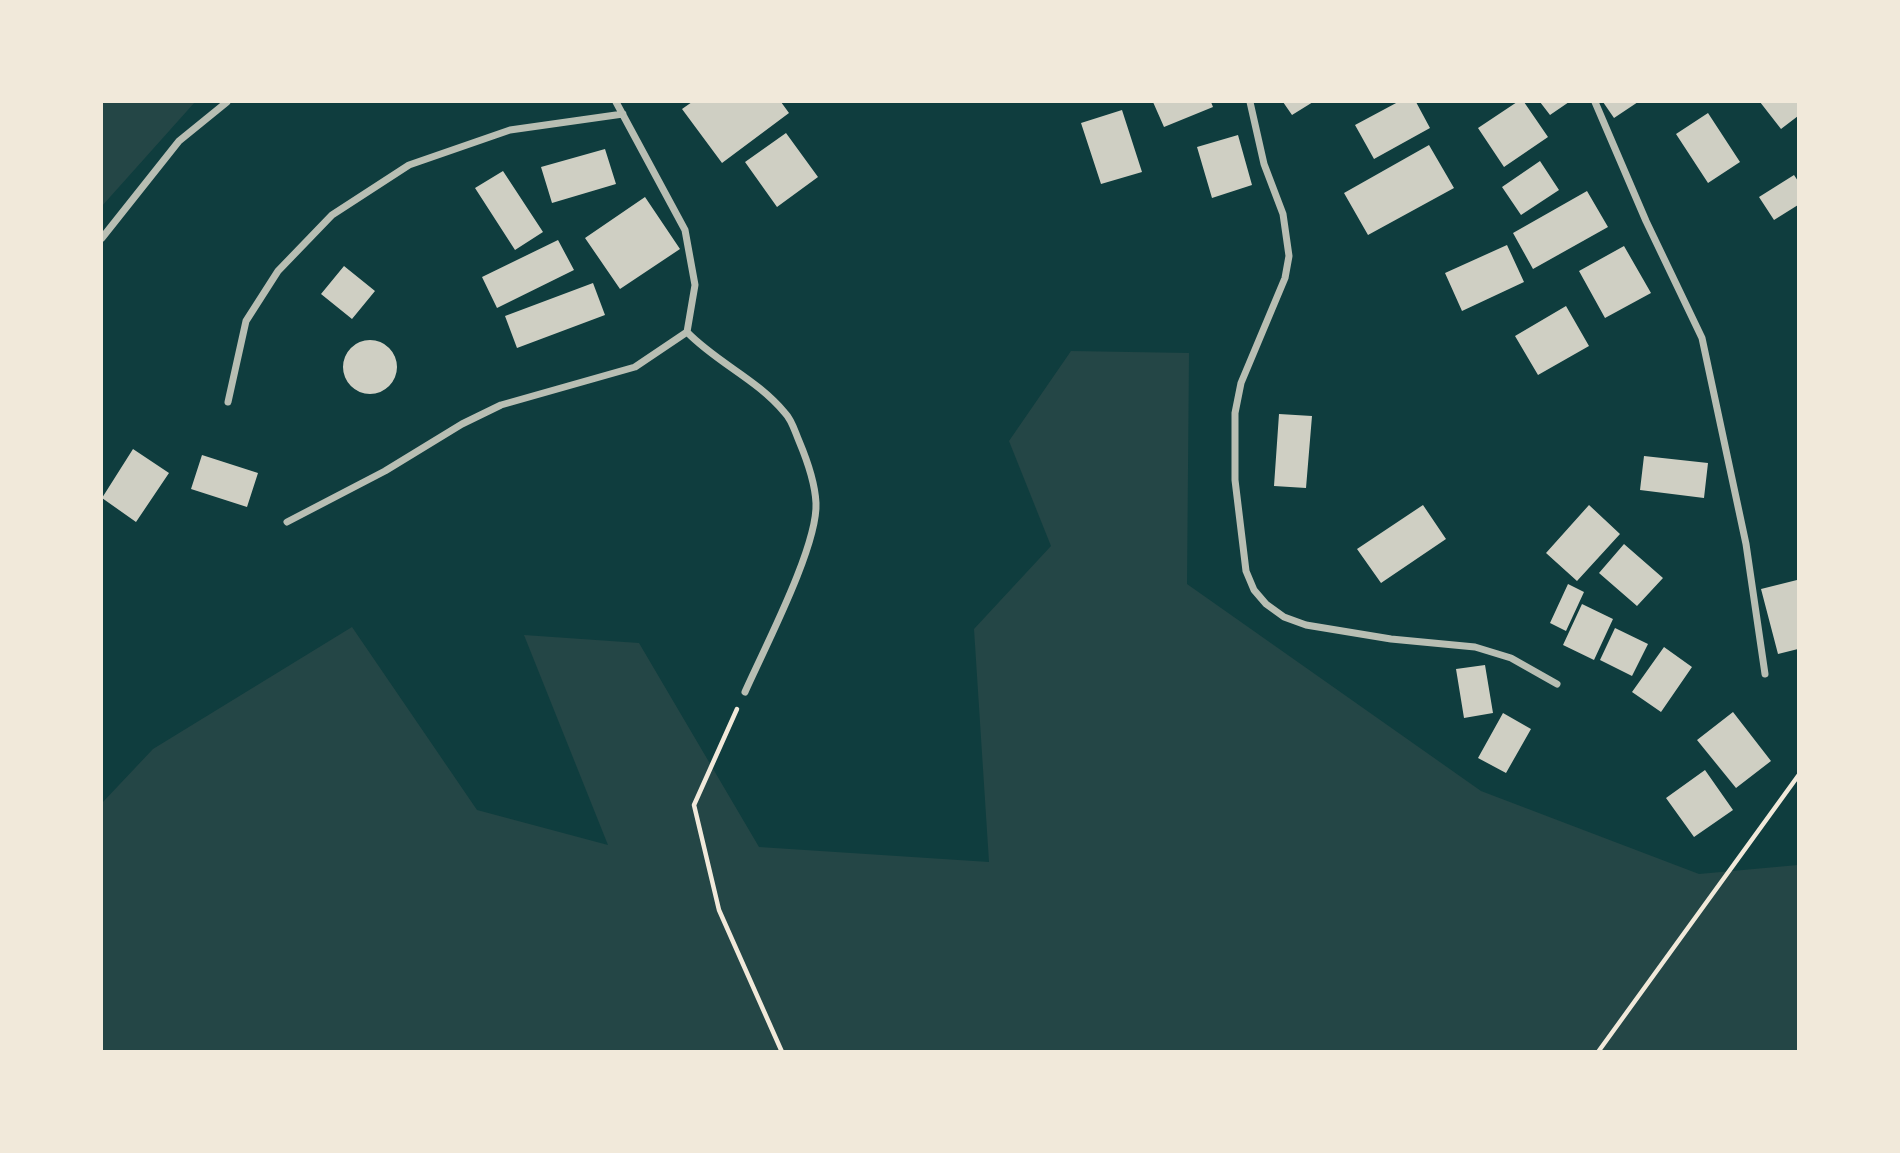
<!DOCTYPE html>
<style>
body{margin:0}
#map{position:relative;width:1900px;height:1153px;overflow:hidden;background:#0f3d3e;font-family:"Noto Sans",sans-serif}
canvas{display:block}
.frame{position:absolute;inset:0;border:103px solid #f1e9da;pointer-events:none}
</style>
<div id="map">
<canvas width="1900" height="1153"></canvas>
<div class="frame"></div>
</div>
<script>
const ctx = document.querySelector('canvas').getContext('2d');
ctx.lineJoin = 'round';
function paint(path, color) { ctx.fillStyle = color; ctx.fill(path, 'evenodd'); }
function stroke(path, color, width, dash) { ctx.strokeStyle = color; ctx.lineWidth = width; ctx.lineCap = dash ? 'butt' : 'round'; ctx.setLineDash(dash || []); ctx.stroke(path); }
paint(new Path2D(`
 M102,102h93l-93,104z
 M1071,351l118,2 -2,231 294,207 218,83 99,-9v186h-1696v-248l51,-54 199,-122 125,183 131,35 -84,-210 115,8 120,204 230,15 -15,-233 77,-83 -42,-105z`), '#244646');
paint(new Path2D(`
 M692,102h89l8,11 -67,50 -40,-54z
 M1153,102h58l2,5 -49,20z
 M1283,102h30l-21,13z
 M1398,102h18l14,26 -56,31 -19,-34z
 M1517,102h7l24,35 -44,30 -26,-39z
 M1540,102h29l-19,13z
 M1603,102h35l-24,16z
 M1760,102h38v14l-17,13z
 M1122,110l20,62 -41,12 -20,-61z
 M1708,113l32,49 -32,21 -32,-49z
 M786,133l32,44 -41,30 -32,-45z
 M1238,135l14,50 -40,13 -15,-51z
 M1429,145l25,43 -86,47 -24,-42z
 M605,149l11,35 -64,19 -11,-36z
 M1540,161l19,29 -38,25 -19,-28z
 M503,171l40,61 -28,18 -40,-62z
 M1794,175l4,6v24l-24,15 -15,-23z
 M1587,191l21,36 -75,42 -20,-36z
 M645,197l35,52 -60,40 -35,-51z
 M558,240l16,30 -77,38 -15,-31z
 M1507,245l17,37 -62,29 -17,-38z
 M1624,246l27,47 -46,25 -26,-47z
 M344,266l31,25 -23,28 -31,-25z
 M593,283l12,32 -88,33 -12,-32z
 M1566,306l23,40 -51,29 -23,-39z
 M343 367a27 27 0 1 1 54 0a27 27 0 1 1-54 0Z
 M1279,414l33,2 -6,72 -32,-2z
 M133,449l36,24 -33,49 -34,-24z
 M202,455l56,18 -11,34 -56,-18z
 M1644,456l64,7 -4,35 -64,-8z
 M1423,505l23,34 -65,44 -24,-34z
 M1589,505l31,29 -43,47 -31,-28z
 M1624,544l39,34 -26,28 -38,-33z
 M1797,580l1,69 -20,5 -17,-65z
 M1568,584l16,8 -18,39 -16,-8z
 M1582,604l31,15 -19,41 -31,-15z
 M1615,628l33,16 -16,32 -32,-16z
 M1664,647l28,20 -31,45 -29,-20z
 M1485,665l8,48 -29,5 -8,-49z
 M1733,712l38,49 -35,27 -39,-48z
 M1503,713l28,16 -25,44 -28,-15z
 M1705,770l28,40 -39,27 -28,-39z`), '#cfcfc3');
stroke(new Path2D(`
 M737,709l-43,96 25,105 63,142
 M1598,1052l200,-276`), '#f1e9da', 4.5);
stroke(new Path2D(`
 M616,102l69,128 10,55 -8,47c30,31 70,47 98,81 7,7 10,19 14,28 8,19 16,41 17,62 2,43 -52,146 -71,189
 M1250,102l14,62 19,50 6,42 -4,22 -44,105 -6,30v67l11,91 8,19 12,14 18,13 22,8 85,14 84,8 36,11 46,26
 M1595,102l51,119 56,117 44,206 19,130
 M102,238l77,-97 48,-39
 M228,402l18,-81 32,-50 54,-56 77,-50 101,-35 113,-16
 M287,522l98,-51 77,-47 39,-19 134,-38 52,-35`), '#b8beb3', 7);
</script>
